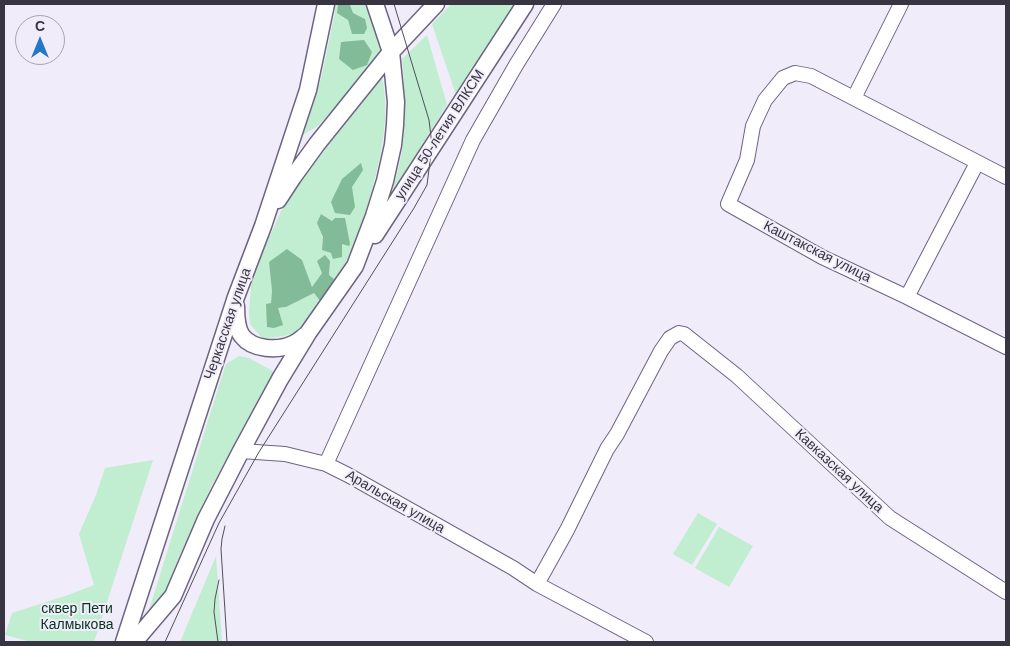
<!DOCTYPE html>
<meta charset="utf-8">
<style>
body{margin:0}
#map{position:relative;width:1010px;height:646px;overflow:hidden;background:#f0ecfa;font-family:Helvetica,sans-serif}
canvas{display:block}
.frame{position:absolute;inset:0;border:5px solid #383442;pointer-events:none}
.north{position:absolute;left:15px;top:15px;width:50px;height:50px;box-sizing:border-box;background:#f0ecfa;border:1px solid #a6a2b0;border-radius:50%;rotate:0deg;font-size:14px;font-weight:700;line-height:20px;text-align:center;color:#383442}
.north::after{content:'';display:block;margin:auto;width:18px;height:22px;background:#2278c6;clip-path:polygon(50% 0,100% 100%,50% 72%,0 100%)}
</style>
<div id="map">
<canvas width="1010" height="646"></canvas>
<div class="frame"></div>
<div class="north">С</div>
</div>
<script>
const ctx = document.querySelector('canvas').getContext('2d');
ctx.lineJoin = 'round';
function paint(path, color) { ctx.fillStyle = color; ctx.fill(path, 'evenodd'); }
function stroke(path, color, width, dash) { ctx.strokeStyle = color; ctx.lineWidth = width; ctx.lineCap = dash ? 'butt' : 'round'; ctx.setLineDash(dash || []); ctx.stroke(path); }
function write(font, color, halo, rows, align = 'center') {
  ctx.font = font + ' Helvetica,sans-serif'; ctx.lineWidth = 4; ctx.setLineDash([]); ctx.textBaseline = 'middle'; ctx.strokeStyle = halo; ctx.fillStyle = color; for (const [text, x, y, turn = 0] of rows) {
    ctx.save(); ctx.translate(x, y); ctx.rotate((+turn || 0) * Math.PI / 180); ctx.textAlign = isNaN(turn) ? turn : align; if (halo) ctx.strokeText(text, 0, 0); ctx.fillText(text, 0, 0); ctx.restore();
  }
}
paint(new Path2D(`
 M335,4h32l17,49 -66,73 -19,11 22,-58 14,-67zM353,13l12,6 -13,14 -4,-13z
 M451,4h65l-60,91 -24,-71z
 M427,35l20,70 -55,88c3,-14 8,-28 10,-42 4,-30 3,-62 0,-92z
 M382,77c8,37 0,76 -10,113 -12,43 -28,84 -55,120 -5,6 -9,14 -14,18 -9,8 -30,10 -41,10l-12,-14 -1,-11 2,-28 13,-36 17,-38 21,-32zM321,214l11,7 -10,29 1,-13zM302,260l10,27 18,-26 -1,14 -9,26 -6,-8 -28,14 -8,1 -11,-4h4l1,-13 -3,-29z
 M239,356l10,2 27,15 -63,110 -34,74 -31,85h-9l82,-263 5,-15z
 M153,460l-59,182h-63l-26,-7 7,-22 56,-18 26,-10 -15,-51 17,-39 9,-27z
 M698,513l19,11 -25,41 -19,-11z
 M719,527l34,19 -24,41 -34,-19z
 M216,556l6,86h-42z`), '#c1edd0');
paint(new Path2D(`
 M338,5h12l3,8 12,6 2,9 -3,6h-12l-4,-14 -11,-7z
 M364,40l8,12 -5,13 -14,5 -14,-11 2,-17z
 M361,163l2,7 -11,17 3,20 -5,8 -15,-2 -4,-11 11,-23z
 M321,214l11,7 3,-3h10l5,26 -1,2 -7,-2v13l-9,2 -2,-6 -9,-3 1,-13 -6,-14z
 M287,249l15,11 10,27 10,-14 -5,-12 8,-6 5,6 -1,14 5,4 -5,12 -9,10 -6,-8 -28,14 -8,1 5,17 -9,3 -7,-1 -1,-23 5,-1 1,-12 -3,-29z`), '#82bb97');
const minor = new Path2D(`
 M854,98l47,-94
 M1006,177l-195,-101 -16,-3 -12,5 -18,22 -12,26 -6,34 -19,44 94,53 85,40 99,50
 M907,297l70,-134
 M241,451l44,3 41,10 22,11 64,36 101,57 24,16 109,58
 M326,464l147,-324 43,-75 38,-61
 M537,584l30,-54 40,-81 10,-15 44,-83 9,-13 9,-5 5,1 53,42 153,142 116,74`);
const major = new Path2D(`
 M278,200l15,-23 24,-33 74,-92 45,-48
 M375,235l150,-231
 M236,306c0,10 0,22 6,30 11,14 36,15 51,8 5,-2 9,-6 13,-9
 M124,642l112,-345 27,-71 45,-136 18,-86
 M134,642l39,-46 33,-77 35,-68 39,-72 28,-46 47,-67 19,-50 11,-35 8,-36 2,-20 1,-23 -5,-50 -16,-48`);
stroke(minor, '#6d6483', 16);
stroke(major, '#6d6483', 19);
stroke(minor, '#fff', 14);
stroke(major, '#fff', 16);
stroke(new Path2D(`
 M225,526l-3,13 -1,10 6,93
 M165,642l54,-119 40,-71 155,-244 13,-23 5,-40 -3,-25 -35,-116
 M218,642l-4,-30 1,-13 4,-19`), '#524e5c', 1);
write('14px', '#383442', '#f0ecfa', [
 ["улица 50-летия ВЛКСМ",440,135,-57],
 ["Каштакская улица",817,252,27],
 ["Черкасская улица",228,324,-71],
 ["Кавказская улица",839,471,43],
 ["Аральская улица",395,502,30]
]);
write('14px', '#03331b', '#f0ecfa', [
 ["сквер Пети",77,609],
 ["Калмыкова",77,625]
]);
</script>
